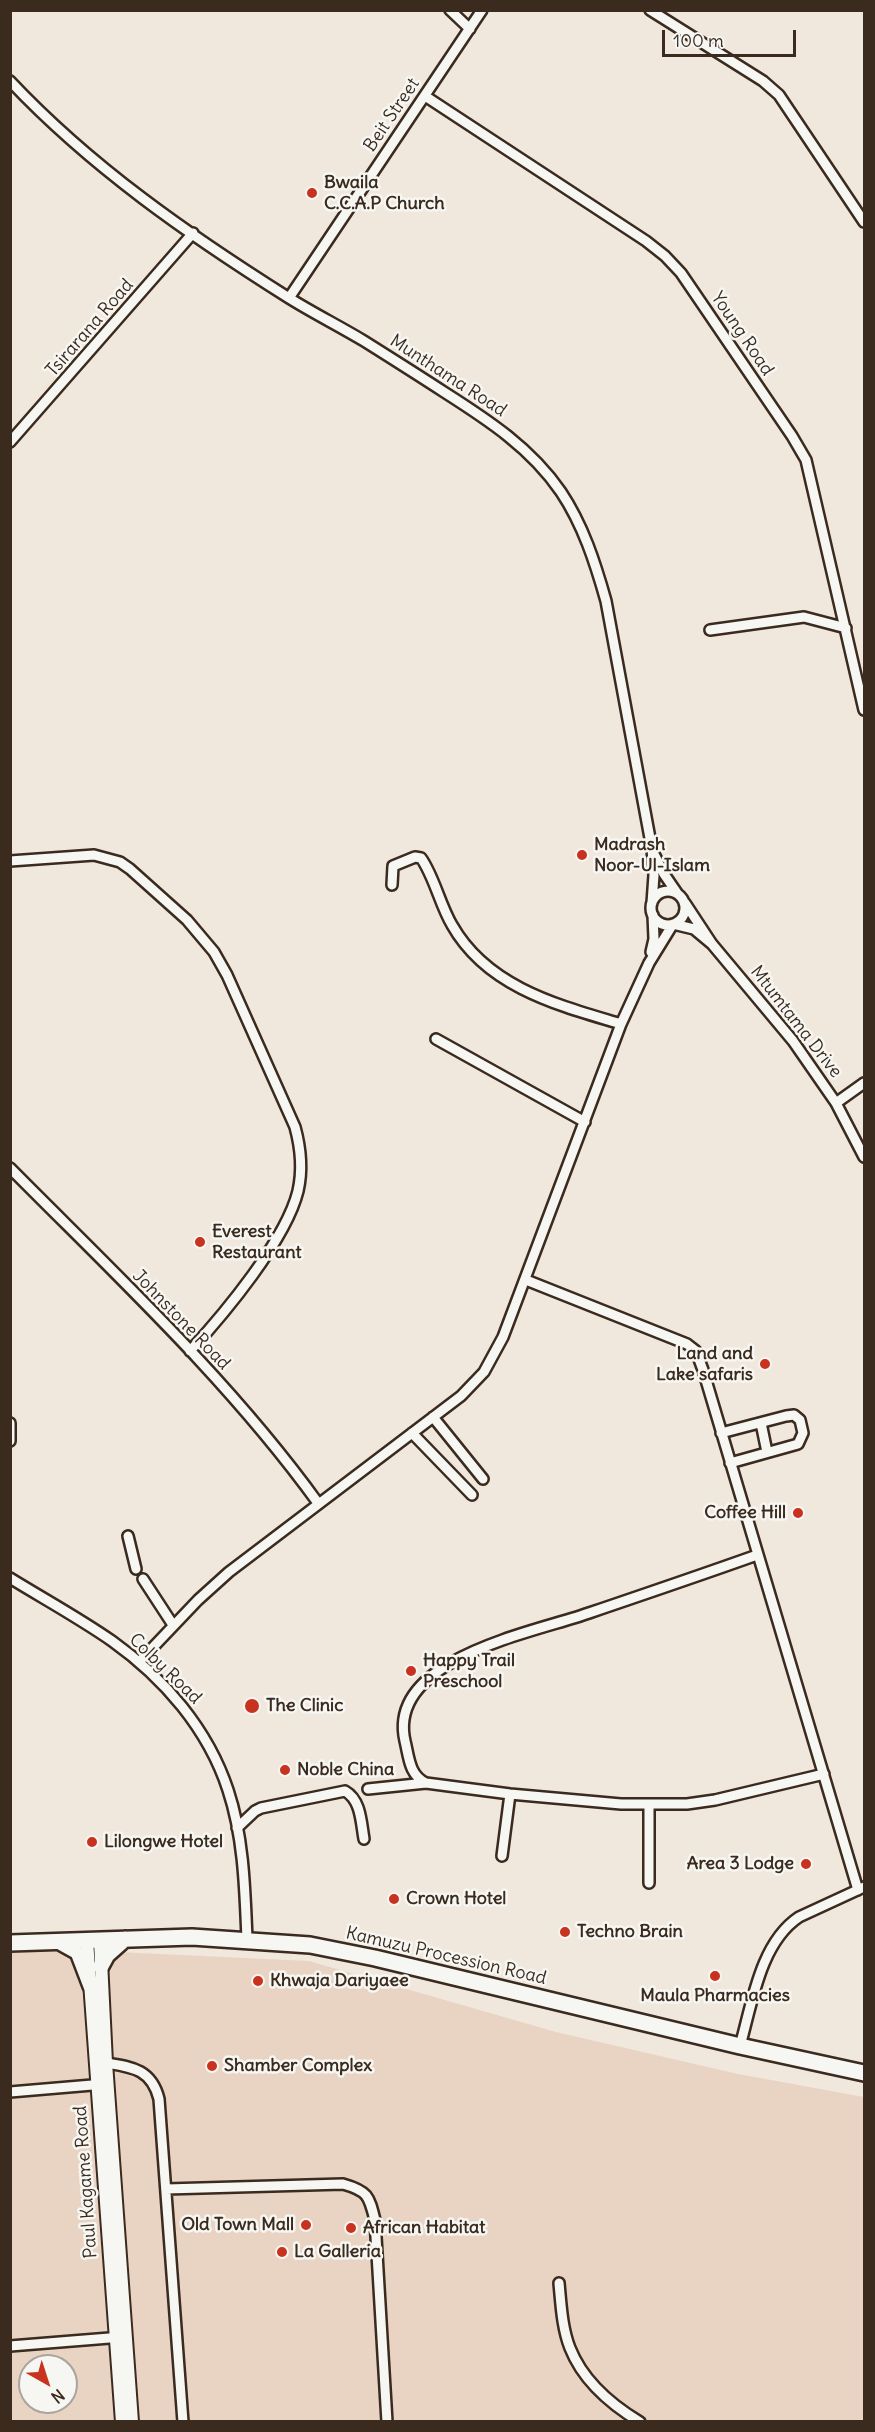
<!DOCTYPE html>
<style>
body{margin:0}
#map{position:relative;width:875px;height:2432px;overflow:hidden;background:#f0e7dd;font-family:Delius,sans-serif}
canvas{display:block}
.frame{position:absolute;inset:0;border:12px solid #3b2a1e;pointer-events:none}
.north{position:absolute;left:18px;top:2354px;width:60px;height:60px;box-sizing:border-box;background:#f6f6f2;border:2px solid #aba49d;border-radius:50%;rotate:141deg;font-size:16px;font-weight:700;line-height:24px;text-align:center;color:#3b2a1e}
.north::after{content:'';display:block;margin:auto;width:21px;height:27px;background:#c8321e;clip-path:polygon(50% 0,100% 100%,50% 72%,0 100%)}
.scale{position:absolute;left:662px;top:30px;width:134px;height:27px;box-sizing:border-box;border:3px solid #3b2a1e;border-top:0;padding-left:8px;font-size:18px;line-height:21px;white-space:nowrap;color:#3b2a1e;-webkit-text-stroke:4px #f6f6f2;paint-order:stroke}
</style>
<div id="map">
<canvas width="875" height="2432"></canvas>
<div class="frame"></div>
<div class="north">N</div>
<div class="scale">100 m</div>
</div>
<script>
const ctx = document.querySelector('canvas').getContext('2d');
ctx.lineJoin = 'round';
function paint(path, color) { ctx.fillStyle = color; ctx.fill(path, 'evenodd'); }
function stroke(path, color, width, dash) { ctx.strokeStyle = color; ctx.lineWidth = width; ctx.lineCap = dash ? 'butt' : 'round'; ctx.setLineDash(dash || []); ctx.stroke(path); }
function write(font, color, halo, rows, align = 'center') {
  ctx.font = font + ' Delius,sans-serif'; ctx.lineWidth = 5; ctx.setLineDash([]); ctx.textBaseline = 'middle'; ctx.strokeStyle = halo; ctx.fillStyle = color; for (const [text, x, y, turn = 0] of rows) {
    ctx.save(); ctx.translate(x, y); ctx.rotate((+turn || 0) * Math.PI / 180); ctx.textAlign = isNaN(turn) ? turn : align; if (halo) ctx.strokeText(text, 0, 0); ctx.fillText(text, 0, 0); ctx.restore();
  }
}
paint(new Path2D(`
 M11,1947l298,14 247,71 182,42 126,23v324l-853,1zM30,2366h36v36h-36z`), '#e9d4c4');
const minor = new Path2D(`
 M450,10l20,19
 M650,10l113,71 16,14 85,127
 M10,81c81,86 179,154 279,217 24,15 50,28 75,43 27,17 54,34 80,51 44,28 87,56 117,100 22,33 34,70 45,109l46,248 2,26 -2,28
 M425,96l221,145 19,15 16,17 111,163 14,24 58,250
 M289,298l193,-288
 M10,442l183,-209
 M710,630l94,-13 42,11
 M655,856l9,18 13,19
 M10,861l84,-6 26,7 10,7 57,51 27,32 13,23 68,152c6,22 8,42 3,64 -12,49 -74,123 -108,160
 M392,885l1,-19 22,-9 6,1c13,18 19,47 31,67 35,62 105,80 169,99
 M651 908a17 17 0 1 1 34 0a17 17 0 1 1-34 0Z
 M685,903l27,41 81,97 43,62 28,54
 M651,952l3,-13 -1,-24
 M436,1039l149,83
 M836,1103l28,-20
 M10,1168c107,108 219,212 308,335
 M526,1280l161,64 9,7 7,19 155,520
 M433,1417l50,62
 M10,1423v18
 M761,1423l6,29
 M412,1433l60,62
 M721,1433l65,-17 8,-1 6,5 3,13 -5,11 -68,19
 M128,1536l8,33
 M757,1555c-56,20 -112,39 -168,58 -53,19 -203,45 -184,128 4,16 4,34 21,42l84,11 111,10h66l28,-4 109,-26
 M10,1578c34,21 69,40 102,63 52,37 96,88 116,149 16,48 17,101 19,150
 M143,1579l30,46
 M139,1662l59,-62 31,-28 232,-176 23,-24 19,-35 118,-313 28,-61 24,-39 21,5 18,15
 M368,1789l58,-6
 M649,1805v78
 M237,1828l18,-17 6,-3 84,-17c16,9 16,31 19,48
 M502,1856l8,-62
 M740,2046c12,-42 20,-103 59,-129l65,-30
 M101,2062c28,5 50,5 58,37l24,323
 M10,2092l94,-8
 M166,2189l177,-5c25,7 26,12 32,36l12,202
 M559,2283c2,21 3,45 11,65 13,33 40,56 70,74
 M10,2346l112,-9`);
const secondary = new Path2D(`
 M100,1940l6,123 26,359
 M87,1941l35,481`);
const trunk = new Path2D(`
 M60,1942l18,10 13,34
 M10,1943l182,-6 118,8 65,13 365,88 124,27
 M101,1966l6,-11 18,-16`);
stroke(minor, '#3b2a1e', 14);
stroke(secondary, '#3b2a1e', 16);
stroke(trunk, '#3b2a1e', 20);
stroke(minor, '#f6f6f2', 9);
stroke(secondary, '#f6f6f2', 12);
stroke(trunk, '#f6f6f2', 15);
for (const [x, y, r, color] of [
 [312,193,6,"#c8321e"],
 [582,855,6,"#c8321e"],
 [200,1242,6,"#c8321e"],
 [765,1364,6,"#c8321e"],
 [798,1513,6,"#c8321e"],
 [411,1671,6,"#c8321e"],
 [252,1706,8,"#c8321e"],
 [285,1770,6,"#c8321e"],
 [92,1842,6,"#c8321e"],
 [806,1864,6,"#c8321e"],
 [394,1899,6,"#c8321e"],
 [565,1932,6,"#c8321e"],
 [715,1976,6,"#c8321e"],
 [258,1981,6,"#c8321e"],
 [212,2066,6,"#c8321e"],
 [306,2225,6,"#c8321e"],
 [351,2228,6,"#c8321e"],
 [282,2252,6,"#c8321e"]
]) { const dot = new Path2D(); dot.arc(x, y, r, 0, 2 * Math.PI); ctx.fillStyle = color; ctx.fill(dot); stroke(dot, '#f6f6f2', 2); }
write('18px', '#3b2a1e', '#f6f6f2', [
 ["Beit Street",392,115,-56],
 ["Tsirarana Road",90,328,-49],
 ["Young Road",742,334,56],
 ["Munthama Road",448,376,33],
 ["Mtumtama Drive",796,1022,52],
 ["Johnstone Road",181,1320,46],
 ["Colby Road",165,1669,44],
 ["Kamuzu Procession Road",446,1956,13],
 ["Paul Kagame Road",86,2182,-94]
]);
write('bold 18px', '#3b2a1e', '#f6f6f2', [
 ["Bwaila",324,183],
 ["C.C.A.P Church",324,204],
 ["Madrash",594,845],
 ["Noor-Ul-Islam",594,866],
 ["Everest",212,1232],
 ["Restaurant",212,1253],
 ["Land and",753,1354,"right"],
 ["Lake safaris",753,1375,"right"],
 ["Coffee Hill",786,1513,"right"],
 ["Happy Trail",423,1661],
 ["Preschool",423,1682],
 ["The Clinic",266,1706],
 ["Noble China",297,1770],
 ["Lilongwe Hotel",104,1842],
 ["Area 3 Lodge",794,1864,"right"],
 ["Crown Hotel",406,1899],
 ["Techno Brain",577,1932],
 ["Khwaja Dariyaee",270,1981],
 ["Maula Pharmacies",715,1996,"center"],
 ["Shamber Complex",224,2066],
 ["Old Town Mall",294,2225,"right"],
 ["African Habitat",363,2228],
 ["La Galleria",294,2252]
], 'left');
</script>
